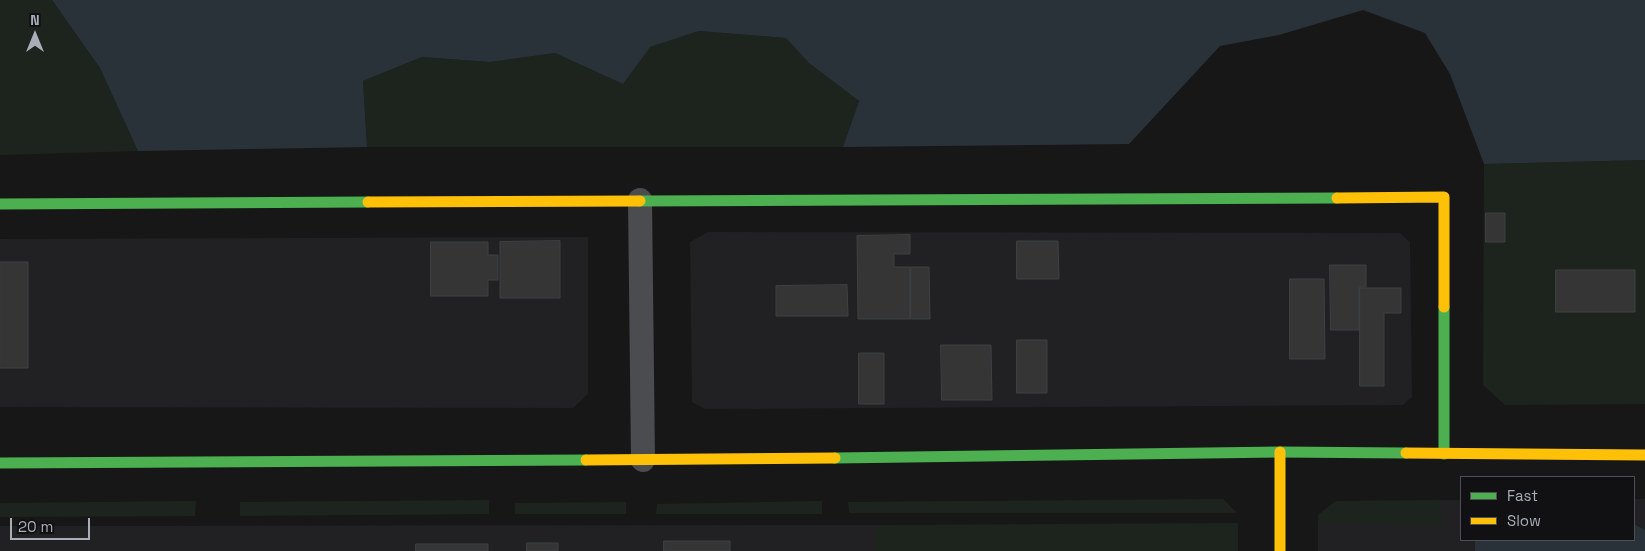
<!DOCTYPE html>
<style>
body{margin:0}
#map{position:relative;width:1645px;height:551px;overflow:hidden;background:#171717;font-family:"Space Grotesk",sans-serif}
canvas{display:block}
.legend{position:absolute;left:1460px;top:476px;width:175px;height:65px;box-sizing:border-box;background:#111113;border:1px solid #4d4f55;margin:0;padding:6px 9px;list-style:none;font-size:15px;color:#a8adb8}
.legend li{display:flex;align-items:center;gap:10px;height:25px}
.legend b{width:25px;border:1px solid #4d4f55}
.north{position:absolute;left:10px;top:10px;width:50px;height:50px;-webkit-text-stroke:4px #111113;paint-order:stroke;rotate:0deg;font-size:14px;font-weight:700;line-height:20px;text-align:center;color:#a8adb8}
.north::after{content:'';display:block;margin:auto;width:18px;height:22px;background:#a8adb8;clip-path:polygon(50% 0,100% 100%,50% 72%,0 100%)}
.scale{position:absolute;left:10px;top:518px;width:80px;height:22px;box-sizing:border-box;border:2px solid #a8adb8;border-top:0;padding-left:6px;font-size:15px;line-height:18px;white-space:nowrap;color:#a8adb8;-webkit-text-stroke:4px #111113;paint-order:stroke}
</style>
<div id="map">
<canvas width="1645" height="551"></canvas>
<ul class="legend">
<li><b style="height:6px;background:#4caf50"></b>Fast</li>
<li><b style="height:6px;background:#ffc107"></b>Slow</li>
</ul>
<div class="north">N</div>
<div class="scale">20 m</div>
</div>
<script>
const ctx = document.querySelector('canvas').getContext('2d');
ctx.lineJoin = 'round';
function paint(path, color) { ctx.fillStyle = color; ctx.fill(path, 'evenodd'); }
function stroke(path, color, width, dash) { ctx.strokeStyle = color; ctx.lineWidth = width; ctx.lineCap = dash ? 'butt' : 'round'; ctx.setLineDash(dash || []); ctx.stroke(path); }
paint(new Path2D(`
 M708,232l692,1 10,9 2,155 -9,8 -698,4 -13,-7 -2,-160z
 M588,237v157l-15,14 -573,-1v-168z
 M1634,499h11v31l-11,-6z
 M1461,500v40h14v11h-157v-36l18,-14z
 M876,525v26h-876v-25z`), '#212123');
paint(new Path2D(`
 M0,0h52l48,68 38,83 -138,4z
 M699,31l87,7 23,25 50,38 -16,46h-476l-4,-66 59,-24 68,5 65,-9 68,31 26,-37z
 M1645,160v244l-140,1 -22,-20 1,-221z
 M1223,499l14,14h-388l-1,-11z
 M489,500v14l-249,2v-14z
 M1441,500v26l-123,-4v-7l18,-14z
 M196,501l-1,15 -195,1v-14z
 M822,501v13h-166l1,-10z
 M626,502v12h-111v-11z
 M1238,523v28h-362v-26z`), '#1d241e');
paint(new Path2D(`
 M52,0h1593v160l-161,4 -34,-90 -25,-41 -62,-23 -84,25 -59,11 -91,98 -286,3 16,-46 -50,-38 -23,-25 -87,-7 -49,16 -27,37 -68,-31 -65,9 -68,-5 -59,24 4,66 -229,4 -38,-83z
 M1634,524l11,6v21h-170v-11h159z`), '#2a3239');
const building = new Path2D(`
 M1486,213h19v29h-19z
 M910,235v19h-16v13h16v52h-52l-1,-83z
 M560,241v57h-60v-56z
 M1017,241h41l1,38h-42z
 M431,242h57v13h10v25h-10v16h-57z
 M0,262h28v106h-28z
 M1330,265h36v22h-7v43h-28z
 M911,267h18l1,52h-19z
 M1556,270h79v42h-79z
 M1290,279h34l1,80h-35z
 M847,285l1,31h-72v-30z
 M1360,288h41v25h-17v73h-24z
 M1017,340h30v53h-30z
 M941,345h50l1,55h-50z
 M859,353h25v51h-25z
 M664,541h66v10h-66z
 M527,543h31v8h-31z
 M416,544h72v7h-72z`);
paint(building, '#353536');
stroke(building, '#3f4043', 1);
stroke(new Path2D(`
 M640,200l3,260`), '#4b4c50', 24);
stroke(new Path2D(`
 M640,201l697,-3
 M0,204l368,-2
 M1444,307v147
 M835,458l445,-6 126,1
 M0,463l586,-3`), '#4caf50', 11);
stroke(new Path2D(`
 M1337,198l107,-1v110
 M368,202l272,-1
 M1280,452v99
 M1406,453l239,2
 M586,460l249,-2`), '#ffc107', 11);
</script>
